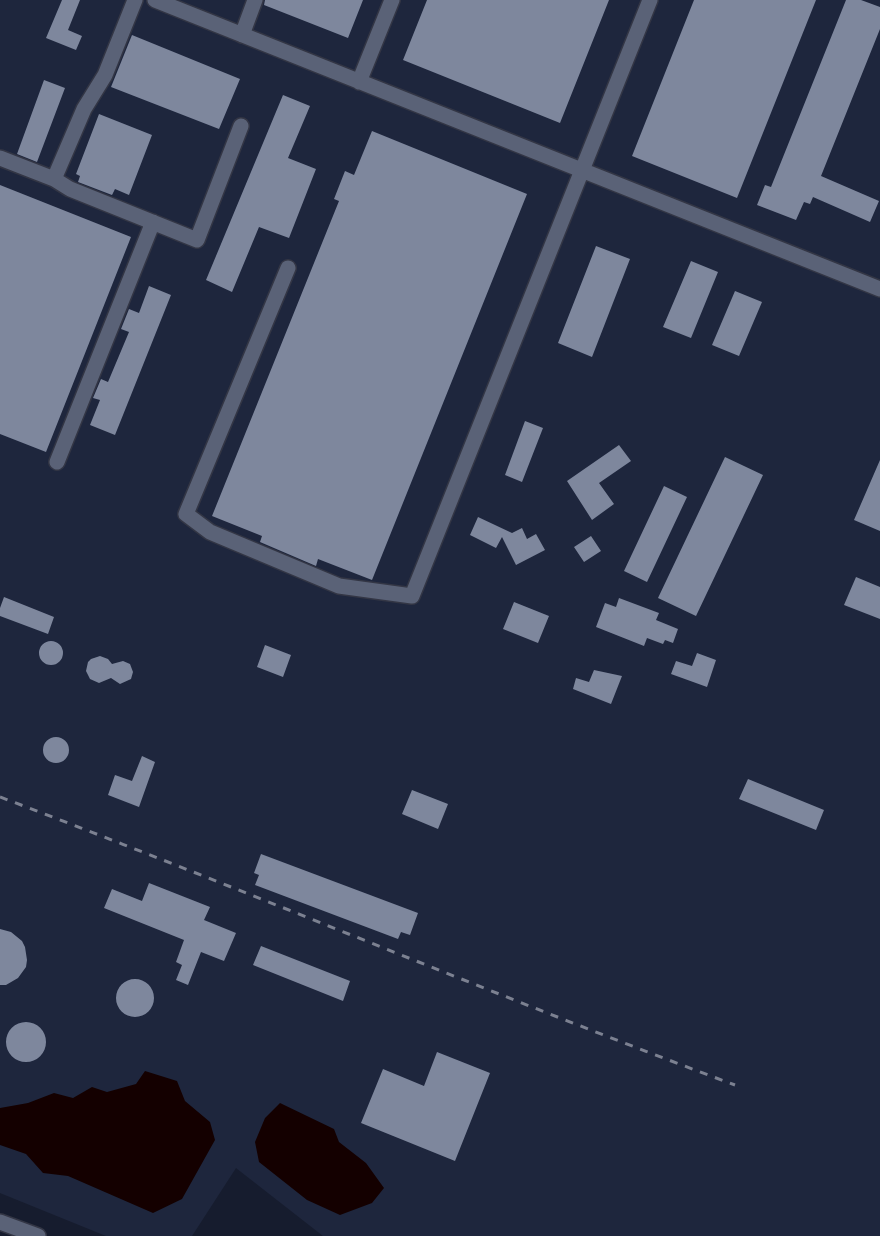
<!DOCTYPE html>
<style>
body{margin:0}
canvas{display:block;background:#161c2e}
</style>
<canvas width="880" height="1236"></canvas>
<script>
const ctx = document.querySelector('canvas').getContext('2d');
ctx.lineJoin = 'round';
function paint(path, color) { ctx.fillStyle = color; ctx.fill(path, 'evenodd'); }
function stroke(path, color, width, dash) { ctx.strokeStyle = color; ctx.lineWidth = width; ctx.lineCap = dash ? 'butt' : 'round'; ctx.setLineDash(dash || []); ctx.stroke(path); }
paint(new Path2D(`
 M0,0h880v1236h-557l-87,-68 -44,68h-86l-106,-43z`), '#1e263d');
paint(new Path2D(`
 M145,1071l32,10 8,20 25,21 5,18 -33,59 -29,14 -85,-37 -25,-3 -17,-19 -26,-9v-37l28,-5 26,-10 19,5 19,-11 15,5 29,-8z
 M280,1103l54,26 5,13 27,21 18,25 -12,15 -32,12 -33,-15 -48,-38 -4,-20 10,-24z`), '#140000');
paint(new Path2D(`
 M62,0h18l-12,30 14,6 -6,14 -30,-12z
 M265,0h98l-15,38 -84,-33z
 M427,0h182l-49,123 -157,-63z
 M694,0h122l-79,198 -105,-42z
 M846,0h15l19,7v22l-59,147 58,25 -9,21 -57,-25 -3,7 -6,-2 -8,18 -39,-15 8,-20 6,2z
 M132,35l108,44 -21,50 -108,-42z
 M44,80l21,8 -28,74 -20,-8z
 M283,95l27,11 -22,52 28,11 -27,69 -30,-11 -27,65 -26,-12z
 M99,114l53,21 -23,60 -14,-6 -3,6 -34,-13 2,-6 -4,-2z
 M372,131l155,63 -155,386 -54,-21 -2,7 -56,-24 2,-6 -50,-20 127,-315 -5,-2 11,-28 9,4z
 M0,185l131,52 -85,215 -46,-18z
 M596,246l34,13 -38,98 -34,-14z
 M691,261l27,11 -27,66 -28,-11z
 M149,286l22,9 -56,140 -25,-10 10,-25 -7,-2 8,-19 7,3 21,-50 -8,-3 8,-20 10,4z
 M735,291l27,11 -23,54 -27,-11z
 M525,421l18,7 -21,54 -17,-7z
 M619,445l12,16 -32,22 15,21 -22,16 -25,-39z
 M725,457l38,18 -67,141 -38,-18z
 M880,460v71l-26,-11z
 M664,486l23,11 -40,85 -23,-11z
 M478,517l34,16 10,-5 5,11 9,-5 9,16 -29,15 -14,-28 -6,11 -26,-13z
 M591,536l10,15 -17,11 -10,-15z
 M856,577l24,10v32l-36,-14z
 M4,597l50,20 -6,17 -48,-18v-8z
 M619,598l40,15 -3,7 22,9 -5,14 -8,-3 -2,4 -16,-6 -3,8 -48,-19 9,-24 11,4z
 M514,602l35,14 -11,27 -35,-14z
 M39 653a12 12 0 1 1 24 0a12 12 0 1 1-24 0Z
 M265,645l26,10 -8,22 -26,-10z
 M697,653l19,7 -9,27 -36,-13 5,-13 16,5z
 M100,656l8,3 4,5 11,-3 7,3 3,8 -2,7 -11,5 -9,-6 -12,5 -9,-4 -4,-8 2,-9 3,-3z
 M594,670l28,6 -11,28 -38,-15 3,-11 13,4z
 M43 750a13 13 0 1 1 26 0a13 13 0 1 1-26 0Z
 M142,756l13,6 -16,45 -31,-12 7,-20 17,6z
 M748,779l76,31 -8,20 -77,-31z
 M412,790l36,14 -10,25 -36,-15z
 M261,854l157,59 -8,22 -9,-3 -3,7 -143,-54 4,-10 -5,-2z
 M149,883l61,24 -6,13 32,13 -12,28 -23,-9 -13,33 -12,-5 6,-15 -6,-3 8,-22 -80,-32 8,-19 30,12z
 M0,929l11,3 11,9 3,6 2,13 -1,7 -8,11 -12,7h-6z
 M261,946l89,35 -7,20 -90,-36z
 M116 998a19 19 0 1 1 38 0a19 19 0 1 1-38 0Z
 M6 1042a20 20 0 1 1 40 0a20 20 0 1 1-40 0Z
 M437,1052l53,21 -35,88 -94,-38 22,-54 41,17z`), '#7e879d');
const minor = new Path2D(`
 M135,0l-30,75 -21,34 -30,70 16,10 127,51 44,-114
 M155,0l725,289
 M242,35l13,-35
 M359,82l33,-82
 M0,158l54,21
 M288,268l-102,246 24,18 129,54 73,10 238,-596
 M57,462l96,-240
 M0,1222l38,14`);
stroke(minor, '#333645', 18);
stroke(minor, '#5a6277', 15);
stroke(new Path2D(`
 M0,797c246,93 488,196 735,288`), '#7c8191', 3, [8, 8]);
</script>
